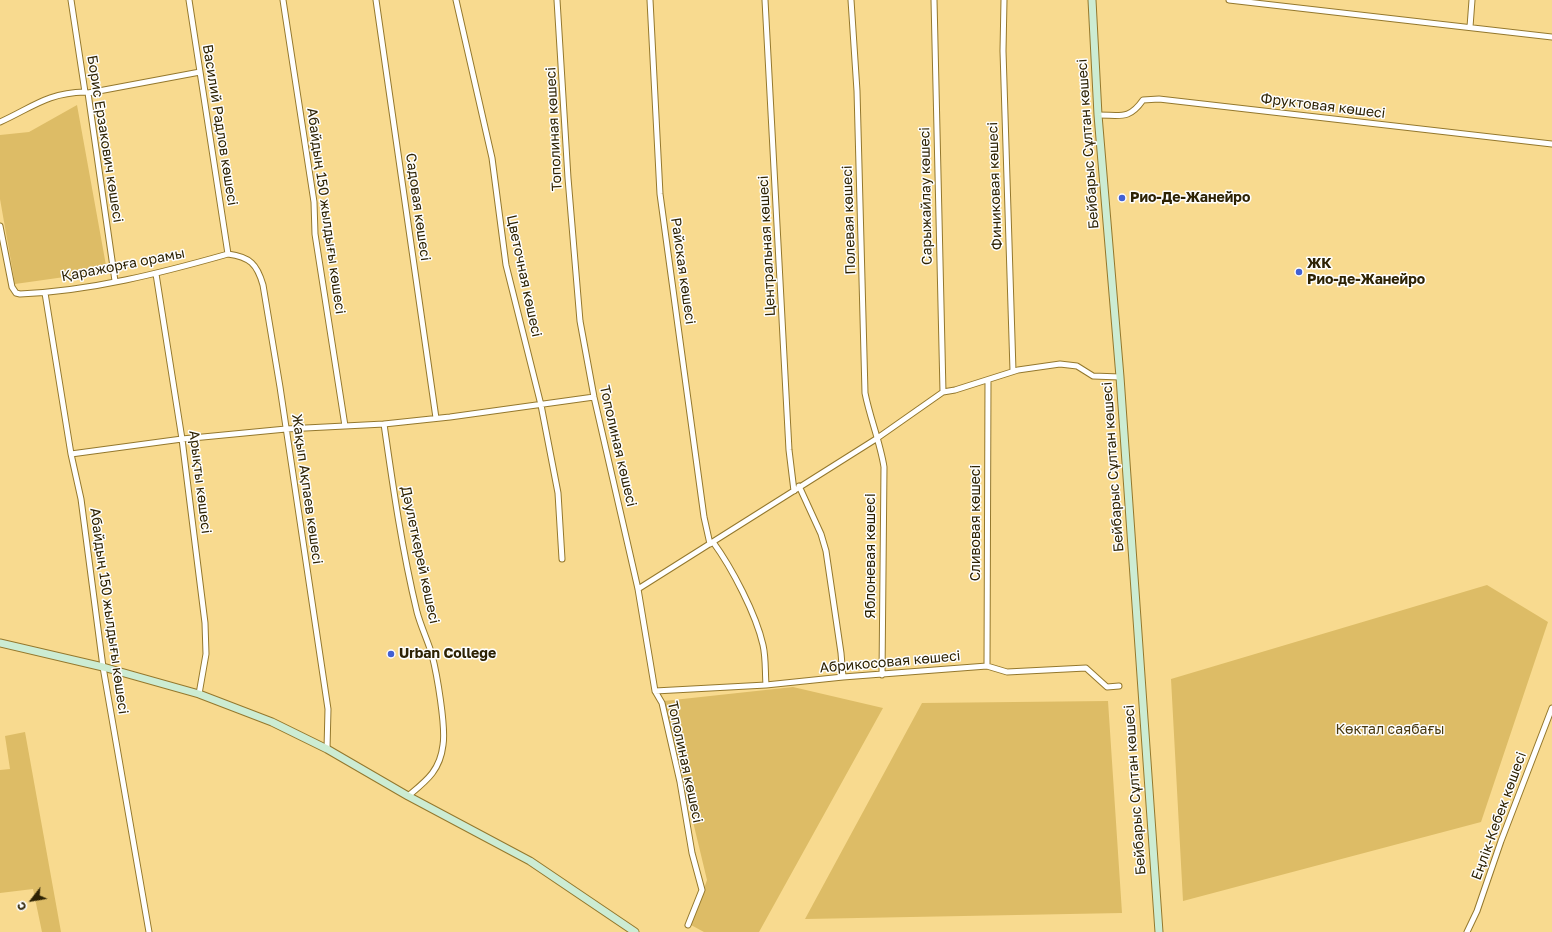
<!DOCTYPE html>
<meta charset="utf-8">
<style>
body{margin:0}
#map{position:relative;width:1552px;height:932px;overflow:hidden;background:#f8da8f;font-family:"Golos Text",sans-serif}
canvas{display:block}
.north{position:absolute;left:12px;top:880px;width:40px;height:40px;-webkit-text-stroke:3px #fefefe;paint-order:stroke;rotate:239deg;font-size:11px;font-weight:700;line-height:16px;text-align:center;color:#2d2203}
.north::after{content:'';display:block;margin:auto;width:14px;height:18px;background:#2d2203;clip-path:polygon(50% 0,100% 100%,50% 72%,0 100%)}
</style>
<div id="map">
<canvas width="1552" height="932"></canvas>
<div class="north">С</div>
</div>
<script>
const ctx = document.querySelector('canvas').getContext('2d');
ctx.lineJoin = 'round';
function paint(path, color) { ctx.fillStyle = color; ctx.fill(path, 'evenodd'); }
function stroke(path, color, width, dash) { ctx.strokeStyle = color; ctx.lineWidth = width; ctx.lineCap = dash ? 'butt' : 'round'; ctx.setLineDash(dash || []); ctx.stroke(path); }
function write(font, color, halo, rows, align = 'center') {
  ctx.font = font + ' "Golos Text",sans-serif'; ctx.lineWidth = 3; ctx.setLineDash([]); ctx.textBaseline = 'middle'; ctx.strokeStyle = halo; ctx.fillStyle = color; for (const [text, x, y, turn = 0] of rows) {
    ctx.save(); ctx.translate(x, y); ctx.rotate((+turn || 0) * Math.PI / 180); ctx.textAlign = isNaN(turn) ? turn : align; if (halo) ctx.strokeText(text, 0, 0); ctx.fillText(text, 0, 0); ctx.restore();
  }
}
paint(new Path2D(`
 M77,105l30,166 -92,13 -15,-85v-64l29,-3z
 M1487,585l61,37 -67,200 -298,79 -12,-222z
 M793,687l90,21 -124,224h-55l-13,-7 16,-45 -43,-179z
 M1108,701l14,212 -317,6 117,-216z
 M25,732l36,200h-19l-9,-43 -33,4v-123l10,-1 -5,-33z`), '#ddbc66');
const street = new Path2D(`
 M71,0l14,92 3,1 27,188
 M189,0l39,254
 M283,0l31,202 1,32 30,192
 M376,0l60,418
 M456,0l36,158 14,107 35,140 17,88 4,66
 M557,0l11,178 12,143 14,76 44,192 17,102 7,12 18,79 12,71 10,37 -14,35
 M650,0l10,194 44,323 6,27
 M765,0l24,450 5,41
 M851,0l6,91 8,302c5,25 15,49 19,74l-2,208
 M934,0l9,392
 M1004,0l-1,51 10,320
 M1229,0l323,37
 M1470,27l2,-27
 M88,93l112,-21
 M1098,115c23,0 31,5 45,-15l16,-1 393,45
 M0,122c33,-15 47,-29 85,-30
 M0,226l12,61 4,6 4,1c71,-3 141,-21 208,-40 22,3 29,10 35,31l17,102 48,322 -1,40
 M156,274l26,165 23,184 1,31 -7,40
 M45,293l26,161 10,45 22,168 46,265
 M384,424c9,63 18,126 33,188 4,15 11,29 15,43 5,19 14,72 11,90 -3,26 -17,36 -35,51
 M71,454l111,-15 104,-10 98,-5 66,-7 144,-20
 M799,486l22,48 5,17 15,102 2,24
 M713,542c19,26 43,72 50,103 3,13 2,27 3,40
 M638,589l238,-150 67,-47 12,-2 63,-20 42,-6 17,2 16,10 27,1
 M987,666l1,-286
 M655,691l111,-6 77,-8 144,-11 20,6 79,-4 21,19 12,-1
 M1467,932l10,-21 24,-70 51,-133`);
const secondary = new Path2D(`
 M1092,0l6,115 22,262 39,555
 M0,643l103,24 96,27 73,28 55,27 81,47 122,65 105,71`);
stroke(street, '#94782d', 7);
stroke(secondary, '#94782d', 9);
stroke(street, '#fff', 5);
stroke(secondary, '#ccecd3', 7);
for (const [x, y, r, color] of [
 [1122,198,4,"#4260d3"],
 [1299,272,4,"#4260d3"],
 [391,654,4,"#4260d3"]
]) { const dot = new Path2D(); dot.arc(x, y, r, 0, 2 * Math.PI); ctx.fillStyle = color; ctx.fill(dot); stroke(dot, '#fefefe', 1.5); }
write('14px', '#2d2203', '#fefefe', [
 ["Фруктовая көшесі",1323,106,7],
 ["Василий Радлов көшесі",220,125,81],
 ["Тополиная көшесі",554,129,-93],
 ["Борис Ерзакович көшесі",105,139,81],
 ["Бейбарыс Сұлтан көшесі",1088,144,-94],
 ["Финиковая көшесі",995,186,-92],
 ["Сарыжайлау көшесі",926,196,-91],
 ["Садовая көшесі",418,207,82],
 ["Абайдың 150 жылдығы көшесі",326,211,82],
 ["Полевая көшесі",849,220,-92],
 ["Центральная көшесі",767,246,-93],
 ["Қаражорға орамы",123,265,-11],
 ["Райская көшесі",683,271,82],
 ["Цветочная көшесі",524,276,78],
 ["Тополиная көшесі",618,446,77],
 ["Бейбарыс Сұлтан көшесі",1113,467,-94],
 ["Арықты көшесі",200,482,83],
 ["Жақып Ақпаев көшесі",307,489,82],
 ["Сливовая көшесі",976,523,-90],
 ["Дәулеткерей көшесі",420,555,78],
 ["Яблоневая көшесі",871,556,-90],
 ["Абайдың 150 жылдығы көшесі",109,611,82],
 ["Абрикосовая көшесі",890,662,-5],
 ["Тополиная көшесі",685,762,78],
 ["Бейбарыс Сұлтан көшесі",1135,790,-94],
 ["Еңлік-Кебек көшесі",1499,816,-70]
]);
write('bold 14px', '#2d2203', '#fefefe', [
 ["Рио-Де-Жанейро",1130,198],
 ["ЖК",1307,264],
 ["Рио-де-Жанейро",1307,280],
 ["Urban College",399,654]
], 'left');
write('14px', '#49390f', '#fefefe', [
 ["Көктал саябағы",1390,730]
]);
</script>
